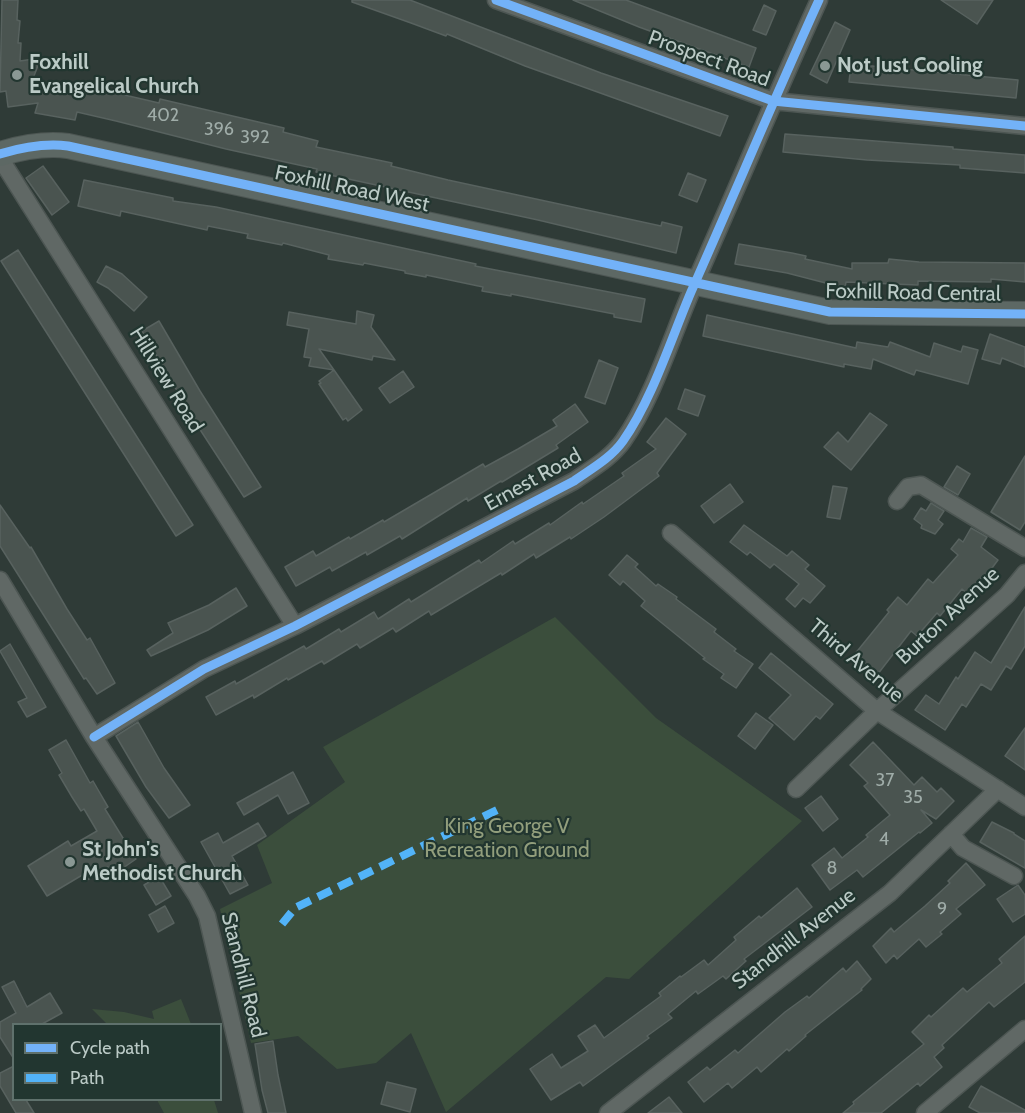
<!DOCTYPE html>
<style>
body{margin:0}
#map{position:relative;width:1025px;height:1113px;overflow:hidden;background:#2f3b37;font-family:Cabin,sans-serif}
canvas{display:block}
.legend{position:absolute;left:12px;top:1023px;width:210px;height:78px;box-sizing:border-box;background:#223630;border:2px solid #5f716c;margin:0;padding:8px 10px;list-style:none;font-size:18px;color:#bbcac6}
.legend li{display:flex;align-items:center;gap:12px;height:30px}
.legend b{width:30px;border:2px solid #5f716c}
</style>
<div id="map">
<canvas width="1025" height="1113"></canvas>
<ul class="legend">
<li><b style="height:8px;background:#73b2f8"></b>Cycle path</li>
<li><b style="height:8px;background:#52b3f8"></b>Path</li>
</ul>
</div>
<script>
const ctx = document.querySelector('canvas').getContext('2d');
ctx.lineJoin = 'round';
function paint(path, color) { ctx.fillStyle = color; ctx.fill(path, 'evenodd'); }
function stroke(path, color, width, dash) { ctx.strokeStyle = color; ctx.lineWidth = width; ctx.lineCap = dash ? 'butt' : 'round'; ctx.setLineDash(dash || []); ctx.stroke(path); }
function write(font, color, halo, rows, align = 'center') {
  ctx.font = font + ' Cabin,sans-serif'; ctx.lineWidth = 4.5; ctx.setLineDash([]); ctx.textBaseline = 'middle'; ctx.strokeStyle = halo; ctx.fillStyle = color; for (const [text, x, y, turn = 0] of rows) {
    ctx.save(); ctx.translate(x, y); ctx.rotate((+turn || 0) * Math.PI / 180); ctx.textAlign = isNaN(turn) ? turn : align; if (halo) ctx.strokeText(text, 0, 0); ctx.fillText(text, 0, 0); ctx.restore();
  }
}
paint(new Path2D(`
 M555,617l101,101 146,103 -173,158 -23,-2 -160,135 -35,-79 -35,30 -39,6 -39,-33 -47,7 -31,-134 52,-26 -15,-38 88,-63 -22,-35z
 M181,999l10,25h-84l-15,-15 32,3 30,7 -2,-8z
 M157,1100h57l4,13h-54z`), '#3b4e3c');
const building = new Path2D(`
 M2,0h16l-1,20 3,1 -2,22h3l-1,18 21,-3 -9,23 33,7 1,-5 20,5v-2l73,17 1,-4 124,29 -1,4 35,9 -2,6 76,16 -1,3 57,14 213,46 1,-4 20,5 -6,26 -138,-33 -222,-48 1,-3 -91,-20 -110,-28 -39,-9 -2,8 -40,-7 3,-10 -30,4 -2,-16 -6,1z
 M352,0h58l191,73 127,43 -8,20 -195,-70 -78,-32 -1,2 -35,-13 -59,-21z
 M573,0h53l130,48 -7,19 -110,-40z
 M941,0h52l-16,24z
 M764,5l12,6 -10,24 -13,-5z
 M835,22l15,8 -23,53 -17,-9z
 M851,64l167,16 -2,18 -167,-16z
 M785,134l168,13v2l72,6v18l-65,-5v-3l-93,-5 -84,-8z
 M43,166l26,36 -17,13 -26,-37z
 M688,173l18,7 -9,22 -18,-7z
 M84,180l89,18v3l43,6 260,57 -1,2 170,33 -4,23 -27,-5v-3l-103,-20v2l-29,-5 1,-4 -57,-12v2l-21,-4v-2l-41,-8 -1,2 -35,-6 1,-4 -46,-12 -1,2 -35,-7 1,-4 -40,-8 -1,4 -86,-19 -1,5 -42,-10z
 M739,244l53,9 14,3 -1,3 47,10v-6h36l1,-4 30,3 106,1v19l-34,-3v3l-73,-1v4l-72,-3 -1,6 -58,-15 -52,-9z
 M18,250l175,275 -17,11 -175,-275z
 M106,266l16,8 25,23 -13,14 -26,-23 -11,-6z
 M357,311l17,4 -3,12 24,33 -22,-4 -1,4 -53,-11 15,21 -25,-4 2,-8 -7,-1 5,-28 -22,-4 2,-13 67,12z
 M707,315l149,33 1,-6 31,5 2,-5 40,15 4,-14 27,9 2,-6 15,4 -10,34 -52,-14 -2,5 -41,-16 -2,10 -27,-5v3l-141,-31z
 M159,321l41,70 61,96 -17,10 -45,-69 -57,-97z
 M990,334l35,13v20l-23,-9 -2,6 -18,-5z
 M599,360l19,8 -13,36 -20,-7z
 M334,370l28,40 -14,11 -2,-3 -3,2 -24,-36 2,-1 -2,-2z
 M403,371l11,16 -24,16 -11,-15z
 M685,389l20,7 -7,20 -20,-7z
 M575,404l13,18 -32,23 2,3 -56,34 -1,-1 -33,20 -1,-3 -65,41 -2,-3 -33,19 -1,-3 -34,19 -2,-4 -34,19 -11,-19 28,-16 3,5 33,-19 1,2 33,-19 1,2 99,-58 2,3 33,-18 39,-23 -4,-6z
 M870,413l17,12 -36,45 -27,-23 14,-15 10,10z
 M666,418l20,16 -29,39 2,3 -55,41 -33,22 -1,-2 -34,21 -2,-4 -32,21 -1,-2 -70,42 -2,-4 -33,21 -3,-4 -33,20 -3,-4 -33,20 -2,-3 -34,19 -1,-2 -33,20 -1,-3 -37,20 -10,-18 29,-16 1,3 68,-38 2,3 33,-20 2,3 33,-20 4,7 31,-20 2,3 68,-42 2,3 32,-22 2,3 34,-21 1,2 32,-23 1,2 41,-28 -2,-3 34,-24 -9,-7z
 M1025,456v66l-5,8 -29,-18z
 M957,466l13,8 -12,21 -14,-8z
 M730,484l13,18 -29,21 -13,-17z
 M833,486l14,2 -7,31 -13,-2z
 M931,503l13,8 -6,9 5,4 -8,10 -14,-6 1,-3 -8,-6 7,-11 5,3z
 M0,505l30,43 1,-1 36,62 20,31 3,-2 25,45 -18,11 -11,-16 -2,1 -84,-133z
 M744,525l43,31 5,-5 17,14 -4,4 20,17 -15,17 -7,-5 -8,9 -9,-8 13,-15 -25,-20 -4,4 -20,-16 -3,3 -17,-13z
 M971,528l16,9 -6,10 17,13 -12,16 -2,-1 -16,19 -6,-5 -22,27 -3,-3 -20,23 -6,-5 -37,48 -24,-19 39,-48 -2,-2 11,-13 9,8 21,-26 5,4 25,-28 -7,-6 8,-10 4,3z
 M627,555l11,9 -3,3 21,19 2,-2 19,13 -1,2 40,30 -2,3 22,17 -2,2 19,13 -17,24 -15,-10 3,-4 -21,-15 2,-1 -64,-52 4,-5 -22,-20 -3,4 -11,-10z
 M236,588l11,18 -39,24 -57,26 -4,-6 26,-17 -5,-10 41,-18z
 M1025,607v39l-14,23 -5,-3 -15,24 -10,-6 -15,23 -4,-3 -17,26 -30,-20 11,-15 13,9 17,-27 2,2 17,-27 16,11z
 M10,644l36,63 -19,10 -9,-15 9,-4 -27,-47z
 M771,653l62,51 -13,15 -4,-3 -22,24 -25,-22 22,-23 -32,-27z
 M756,713l17,12 -18,24 -17,-13z
 M138,722l26,46 26,37 -21,13 -23,-31 -30,-51z
 M1025,728v42l-20,-14z
 M66,740l24,43 3,-2 4,7 11,19 -3,2 31,50 -23,16 -5,-8 -21,13 -3,-6 -37,22 -19,-30 40,-25 3,5 26,-15 -13,-22 -3,2 -9,-14 -13,-22 3,-2 -13,-23z
 M873,742l41,43 8,-8 15,15 4,-4 13,13 -18,18 -15,-9 11,13 -12,10 -1,-1 -56,45 -6,-7 -27,20 -18,-25 22,-17 8,10 26,-21 -2,-2 24,-20 -26,-29 4,-3 -18,-18z
 M293,772l16,31 -21,11 -10,-19 -34,20 -7,-12z
 M821,796l17,23 -15,12 -18,-23z
 M992,822l22,11v1l11,7v27l-45,-26z
 M258,823l8,13 -34,20 16,29 -18,9 -29,-52 17,-9 5,10z
 M966,863l19,22 -29,24 5,5 -21,18 2,2 -16,13 -7,-8 -22,20 -3,-4 -8,8 -13,-17 18,-18 3,4 31,-26 25,-23 -2,-2z
 M159,876l12,20 -15,9 -12,-20z
 M1018,885l7,10v19l-12,8 -16,-23z
 M797,888l15,19 -68,52 2,2 -20,18 -3,-3 -25,18 -2,-3 -28,23 4,4 -25,18 2,2 -66,48 -3,-4 -29,18 -21,-31 22,-15 9,14 27,-17 -10,-15 17,-11 9,13 57,-42 -2,-3 21,-17 1,1 23,-17 4,5 28,-25 -2,-3 25,-21 2,2z
 M165,906l9,17 -16,9 -9,-17z
 M1025,936v46l-31,25 -5,-5 -47,43 2,3 -10,9 8,10 -22,19 -2,-3 -37,30h-38l11,-9 -1,-2 71,-58 -12,-12 17,-17 2,2 32,-29 4,4 35,-29 -3,-4z
 M857,961l14,18 -10,10 1,1 -57,45 1,1 -17,15 -2,-2 -26,23 -4,-5 -25,21 -4,-5 -24,19 -16,-20 19,-15 3,3 25,-20 3,3 47,-41 22,-16 2,2 34,-30 3,4z
 M14,981l13,26 23,-14 12,20 -20,11h-28v35l-14,-22v-15l16,-9 -14,-26z
 M273,1041l5,34 8,38h-18l-6,-23 -7,-46z
 M14,1066v34h12l8,13h-18l-16,-27v-13z
 M387,1082l29,7 -6,23 -29,-8z
 M981,1086l44,24v3h-45l-11,-6z
 M669,1097l13,16h-34z`);
paint(building, '#4a5450');
stroke(building, '#58625f', 1.5);
const street = new Path2D(`
 M496,0l277,101 252,25
 M0,158l295,468
 M897,501l11,-14 13,-2 104,63
 M671,533l206,178 148,96
 M0,580l94,157 103,159 10,20 46,197
 M94,737l110,-68 91,-43 279,-145c17,-12 37,-23 49,-40 29,-41 48,-102 68,-149 43,-97 84,-195 128,-292
 M796,789l81,-78 130,-116 18,-22
 M951,834l12,14 51,28
 M608,1113l282,-220 108,-104
 M925,1113l100,-84`);
const secondary = new Path2D(`
 M0,154c23,-7 44,-11 68,-8l762,166 195,2`);
stroke(street, '#4d5653', 19);
stroke(secondary, '#4d5653', 26);
stroke(street, '#606865', 16);
stroke(secondary, '#5d6864', 24);
stroke(new Path2D(`
 M282,924l13,-16 204,-99`), '#52b3f8', 8, [15, 8]);
stroke(new Path2D(`
 M496,0l277,101 252,25
 M0,154c23,-7 44,-11 68,-8l762,166 195,2
 M94,737l110,-68 91,-43 279,-145c17,-12 37,-23 49,-40 29,-41 48,-102 68,-149 43,-97 84,-195 128,-292`), '#73b2f8', 9);
for (const [x, y, r, color] of [
 [825,66,6,"#8a9894"],
 [17,75,6,"#8a9894"],
 [70,862,6,"#8a9894"]
]) { const dot = new Path2D(); dot.arc(x, y, r, 0, 2 * Math.PI); ctx.fillStyle = color; ctx.fill(dot); stroke(dot, '#223630', 2); }
write('18px', '#9faca8', null, [
 ["402",163,116],
 ["396",219,130],
 ["392",255,138],
 ["37",885,781],
 ["35",913,798],
 ["4",884,840],
 ["8",832,869],
 ["9",942,910]
]);
write('21px', '#bbcac6', '#223630', [
 ["Prospect Road",709,59,20],
 ["Foxhill Road West",352,189,12],
 ["Foxhill Road Central",913,293,1],
 ["Hillview Road",166,380,58],
 ["Ernest Road",533,480,-29],
 ["Burton Avenue",948,616,-43],
 ["Third Avenue",856,661,40],
 ["Standhill Avenue",794,939,-38],
 ["Standhill Road",243,975,76]
]);
write('bold 21px', '#bbcac6', '#223630', [
 ["Foxhill",29,63],
 ["Evangelical Church",29,87],
 ["Not Just Cooling",837,66],
 ["St John's",82,850],
 ["Methodist Church",82,874]
], 'left');
write('21px', '#929e7c', '#223630', [
 ["King George V",507,827],
 ["Recreation Ground",507,851]
]);
</script>
